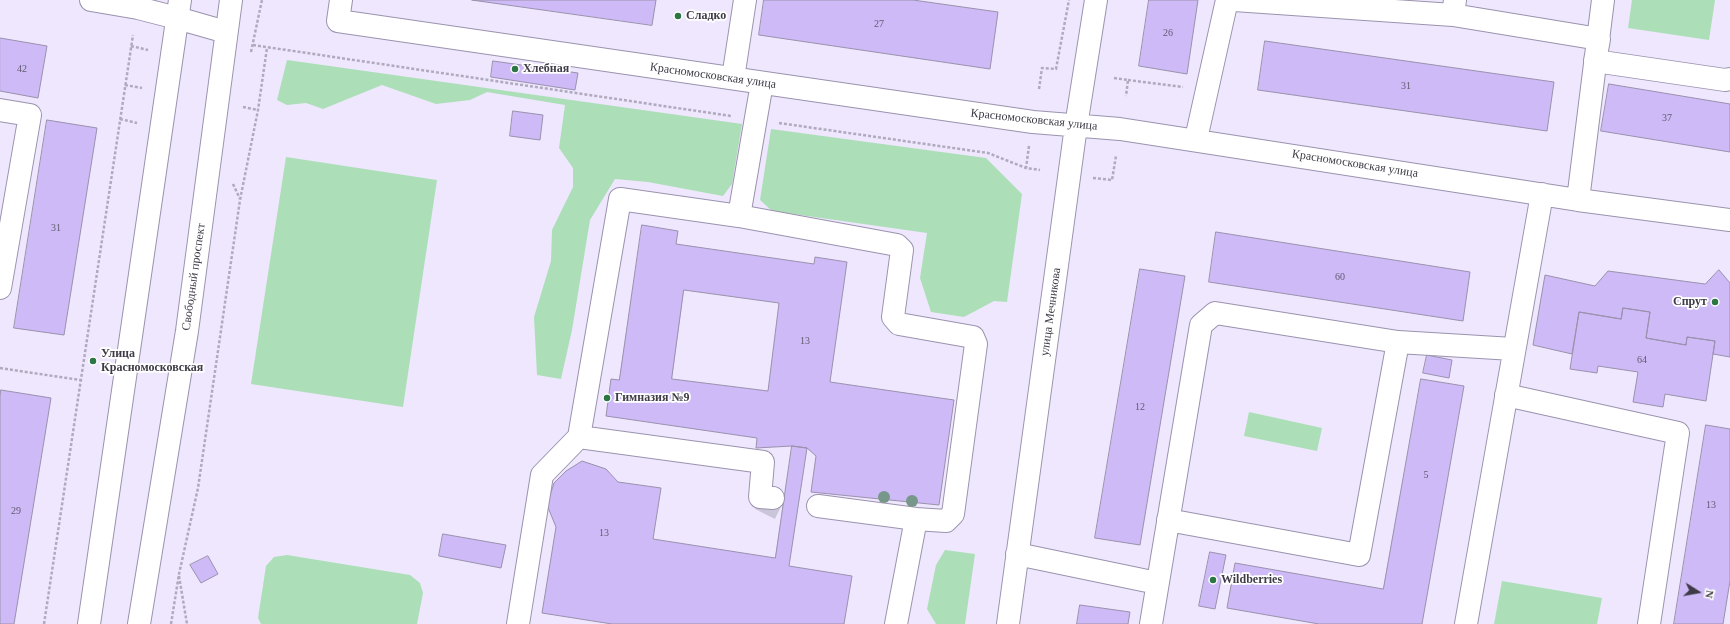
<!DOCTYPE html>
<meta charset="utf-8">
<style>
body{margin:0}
#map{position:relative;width:1730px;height:624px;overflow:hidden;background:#eee7fe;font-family:"Times New Roman",serif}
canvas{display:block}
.north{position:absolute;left:1678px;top:572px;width:40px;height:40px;-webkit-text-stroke:3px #fff;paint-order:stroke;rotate:101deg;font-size:11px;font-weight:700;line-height:16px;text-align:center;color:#3e3b46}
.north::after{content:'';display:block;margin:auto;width:14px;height:18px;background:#3e3b46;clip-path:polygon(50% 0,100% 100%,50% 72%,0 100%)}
</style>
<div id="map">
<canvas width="1730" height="624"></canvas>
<div class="north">N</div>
</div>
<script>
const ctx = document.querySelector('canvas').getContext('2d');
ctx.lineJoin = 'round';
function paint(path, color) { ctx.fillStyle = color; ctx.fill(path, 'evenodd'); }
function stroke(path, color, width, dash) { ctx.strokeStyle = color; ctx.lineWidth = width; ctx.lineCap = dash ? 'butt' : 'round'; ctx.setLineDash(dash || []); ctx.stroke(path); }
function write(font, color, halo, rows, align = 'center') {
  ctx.font = font + ' "Times New Roman",serif'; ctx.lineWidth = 3.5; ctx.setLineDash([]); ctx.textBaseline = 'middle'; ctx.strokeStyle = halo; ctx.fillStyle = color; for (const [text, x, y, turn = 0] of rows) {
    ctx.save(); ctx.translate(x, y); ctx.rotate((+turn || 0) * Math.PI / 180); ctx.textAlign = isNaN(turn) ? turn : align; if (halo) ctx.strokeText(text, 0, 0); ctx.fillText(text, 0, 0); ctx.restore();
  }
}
paint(new Path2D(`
 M1632,0h83l-6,40 -81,-12z
 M287,60l455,64 -10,60 -9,12 -75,-14 -33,-3 -25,41 -18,110 -11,49 -24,-4 -3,-58 17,-56 1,-31 21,-43v-19l-14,-20 6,-43 -78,-13 -17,8 -34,4 -54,-19 -59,24 -17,-6 -19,2 -10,-5z
 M771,129l215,29 36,36 -15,108 -13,-1 -30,16 -33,-5 -11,-34 7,-45 -155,-22 -12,-11z
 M286,157l151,23 -34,227 -152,-23z
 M1249,412l73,16 -5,23 -73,-15z
 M945,550l30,4 -10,70h-29l-9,-15 9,-44z
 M287,555l123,20 10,8 3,10 -6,31h-156l-3,-6 8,-52 8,-9z
 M1502,581l100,17 -5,26h-103z`), '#acdfb7');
const building = new Path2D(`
 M472,0h184l-4,25z
 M764,0h149l85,12 -8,57 -231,-34z
 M1149,0h49l-11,74 -48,-8z
 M0,38l47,8 -9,52 -38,-7z
 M1265,41l289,41 -7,49 -289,-41z
 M493,61l85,12 -3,17 -84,-13z
 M1609,84l121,20v48l-129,-21z
 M513,111l30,4 -3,25 -30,-4z
 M47,120l50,8 -33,207 -50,-7z
 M642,225l36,6 -2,13 138,20 1,-7 32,5 -17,120 124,18 -15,105 -128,-13 5,-36 -9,-8 -15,-2 -36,2 1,-10 -151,-22 5,-37 8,1zM684,290l95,13 -11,88 -96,-12z
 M1216,232l254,40 -7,49 -254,-39z
 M1140,269l45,7 -45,269 -45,-7z
 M1719,270l11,13v74l-17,-3 2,-13 -28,-4 -1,8 -40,-7 4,-26 -27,-4 -2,11 -42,-7 -7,42 -39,-9 12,-70 50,11 13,-15 97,13z
 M1623,308l27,4 -4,26 40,7 1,-8 28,4 -9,60 -41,-7 -2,13 -30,-5 5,-30 -40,-6 -1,7 -27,-4 9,-57 42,7z
 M1427,355l25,5 -3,18 -26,-5z
 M1421,379l43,7 -42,238h-103l-92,-16 8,-45 148,26z
 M1,390l50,8 -37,226h-14v-226z
 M1706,425l24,4v152l-7,43h-49z
 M792,446l15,2 -18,118 63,10 -8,48h-232l-70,-11 14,-86 -9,-22 7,-22 12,-12 16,-10 24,8 12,13 43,6 -8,51 122,19z
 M443,534l63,11 -5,23 -62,-12z
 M1210,552l16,3 -11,54 -16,-3z
 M208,556l10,18 -17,9 -11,-18z
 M1080,605l50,7 -2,12h-51z`);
paint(building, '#cdbaf6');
stroke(building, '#9a91ad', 1);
stroke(new Path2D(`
 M765,514l8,-16`), '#cbc5d9', 22, [22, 11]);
const minor = new Path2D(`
 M91,0l47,8 39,10
 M341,0l-3,21 695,101 87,7 458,71 152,20
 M1234,0l219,15
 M1455,0l-2,15 146,24 -4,22 130,19 5,-1
 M733,78l12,-78
 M0,110l30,5 -30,173
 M1196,139l31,-139
 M1578,200l25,-200
 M739,216l23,-133
 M1506,395l172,38 -29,191
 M579,437l41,-238 119,17 158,29 5,5 -9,67 6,7 74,13 3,7 -23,170 -7,7 -30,-2 -20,105
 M818,506l98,13
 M1168,520l191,35 39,-213
 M1017,554l140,29
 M518,624l24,-149 37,-38 184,25 -3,35 13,1
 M1008,624l68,-498 20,-126
 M1151,624l50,-299 14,-12 183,29 115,7
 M1466,624l76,-430`);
const major = new Path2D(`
 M177,18l49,14
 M89,624l91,-624
 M139,624l48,-293 44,-331`);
stroke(minor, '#9b93ae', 24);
stroke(major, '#9b93ae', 24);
stroke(new Path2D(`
 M253,45l478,71
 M131,46l17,4
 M251,52l11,-52
 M1114,78l14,2 -2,16
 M1128,80l55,7
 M125,85l17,3
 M1039,89l3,-21 14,1 13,-69
 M243,107l15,3
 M120,119l17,4
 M779,123l209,30 38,15
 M1029,146l-3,22 14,2
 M1093,178l19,2 4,-24
 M233,184l7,15
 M0,368l80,12
 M179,576l8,48
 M44,624l89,-589
 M171,624l8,-50 19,-86 42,-288 18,-90 9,-62`), '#b0aabd', 2.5, [3, 2]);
stroke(minor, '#fff', 22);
stroke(major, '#fff', 22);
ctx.fillStyle = '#78978b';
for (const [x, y] of [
 [884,497],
 [912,501]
]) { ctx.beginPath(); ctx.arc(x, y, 6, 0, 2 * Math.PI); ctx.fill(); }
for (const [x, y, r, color] of [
 [678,16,4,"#2c7644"],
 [515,69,4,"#2c7644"],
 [1715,302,4,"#2c7644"],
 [93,361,4,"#2c7644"],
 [607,398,4,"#2c7644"],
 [1213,580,4,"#2c7644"]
]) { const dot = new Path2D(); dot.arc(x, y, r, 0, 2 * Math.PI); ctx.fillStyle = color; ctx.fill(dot); stroke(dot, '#fff', 1.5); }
write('10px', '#625b72', null, [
 ["27",879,24],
 ["26",1168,33],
 ["42",22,69],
 ["31",1406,86],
 ["37",1667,118],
 ["31",56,228],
 ["60",1340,277],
 ["13",805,341],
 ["64",1642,360],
 ["12",1140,407],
 ["5",1426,475],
 ["13",1711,505],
 ["29",16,511],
 ["13",604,533]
]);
write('bold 12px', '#3e3b46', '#fff', [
 ["Сладко",686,16],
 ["Хлебная",523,69],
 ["Спрут",1707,302,"right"],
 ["Улица",101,354],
 ["Красномосковская",101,368],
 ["Гимназия №9",615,398],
 ["Wildberries",1221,580]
], 'left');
write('12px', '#3e3b46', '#fff', [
 ["Красномосковская улица",713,76,8],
 ["Красномосковская улица",1034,120,6],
 ["Красномосковская улица",1355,164,9],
 ["Свободный проспект",194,277,-82],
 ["улица Мечникова",1051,312,-82]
]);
</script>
